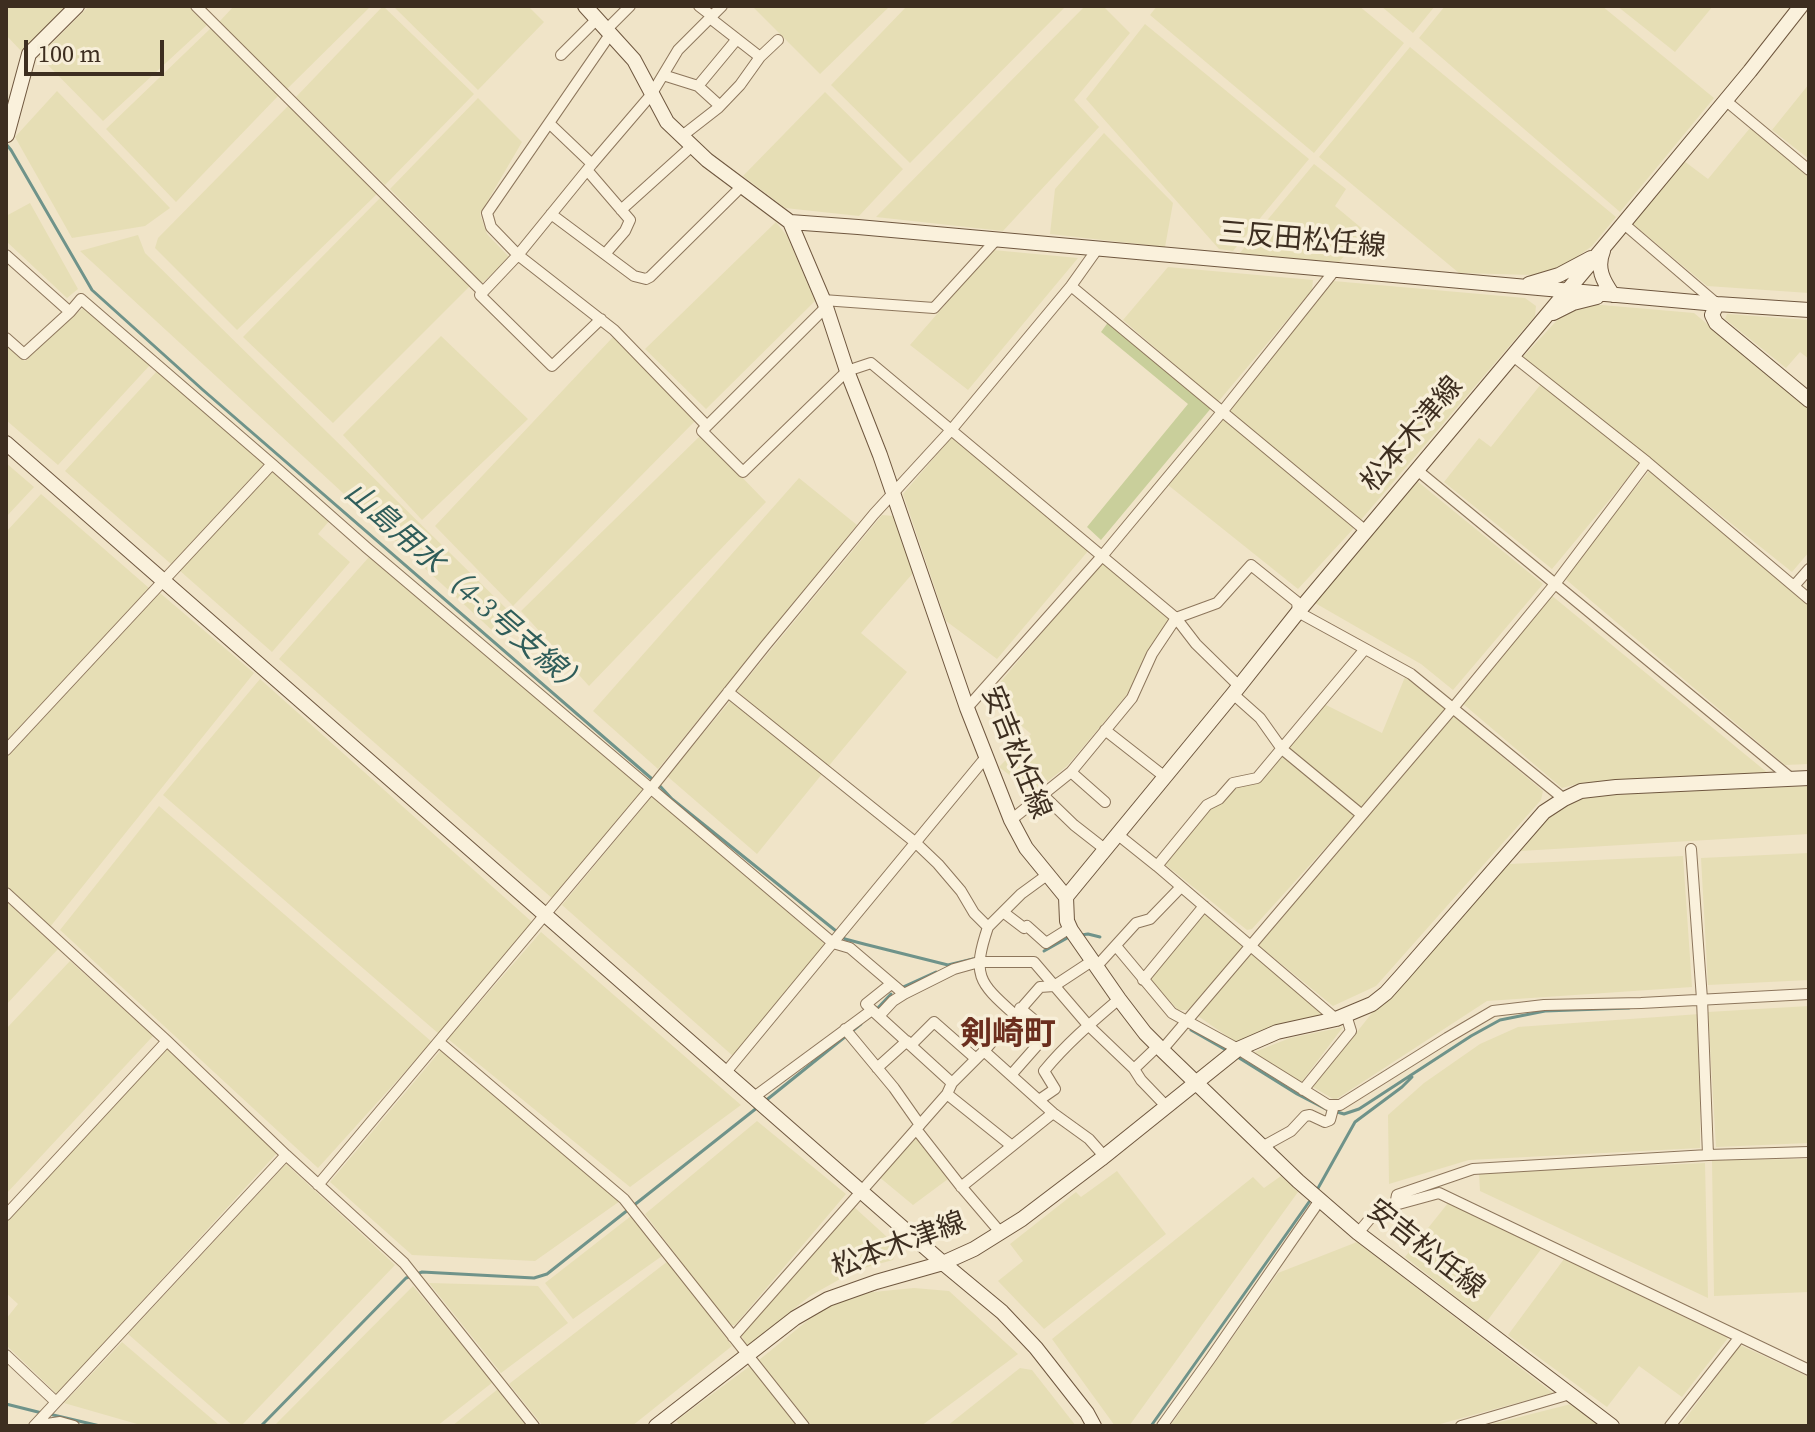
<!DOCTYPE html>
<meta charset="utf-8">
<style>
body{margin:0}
#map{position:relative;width:1815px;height:1432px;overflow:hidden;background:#f0e4c8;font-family:"Source Serif 4",serif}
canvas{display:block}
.frame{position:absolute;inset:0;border:8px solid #3d2e20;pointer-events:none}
.scale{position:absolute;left:24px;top:40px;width:140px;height:36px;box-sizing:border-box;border:4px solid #3d2e20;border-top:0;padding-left:10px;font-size:24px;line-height:28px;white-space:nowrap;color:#3d2e20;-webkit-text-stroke:6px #f7eed8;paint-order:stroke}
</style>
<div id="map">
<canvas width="1815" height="1432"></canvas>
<div class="frame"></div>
<div class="scale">100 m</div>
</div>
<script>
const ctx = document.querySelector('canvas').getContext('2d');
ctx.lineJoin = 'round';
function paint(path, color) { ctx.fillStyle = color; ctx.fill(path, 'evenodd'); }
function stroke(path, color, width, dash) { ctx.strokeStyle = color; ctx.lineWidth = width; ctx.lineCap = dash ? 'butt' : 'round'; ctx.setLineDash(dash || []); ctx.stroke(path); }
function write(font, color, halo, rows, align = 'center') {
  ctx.font = font + ' "Source Serif 4","Noto Sans JP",serif'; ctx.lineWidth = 7; ctx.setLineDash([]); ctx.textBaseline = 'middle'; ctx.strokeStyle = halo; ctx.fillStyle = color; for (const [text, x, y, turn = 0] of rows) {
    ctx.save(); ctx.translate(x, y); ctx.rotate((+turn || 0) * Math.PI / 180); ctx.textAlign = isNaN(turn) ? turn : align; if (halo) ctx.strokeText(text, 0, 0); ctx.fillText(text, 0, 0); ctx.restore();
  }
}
paint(new Path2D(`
 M6,6h63l-46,47 -17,-18z
 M89,6h99l19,19 -104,96 -64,-65z
 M234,6h137l-84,83 -68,-67z
 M383,6l91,88 -89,91 -89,-88z
 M393,6h135l16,16 -66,68z
 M752,6h138l-70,68z
 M907,6h159l-156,157 -79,-78z
 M1085,6h18l27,27 -56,67 25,27 -96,104 -127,-14z
 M1157,6h202l45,37 -90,110 -164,-138z
 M1381,6h54l-22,27z
 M1445,6h157l112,92 -94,114 -201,-174z
 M1617,6h96l-38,46z
 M1145,24l164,135 -76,92 -14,-2 -133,-150z
 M211,28l68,67 -103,107 -70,-73z
 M1410,47l206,170 -24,29 -22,16 -20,9 -18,4 -73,-2 -140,-116z
 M1809,84v75l-37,-29z
 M57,91l113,117 -25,18 -73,12 -57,-101z
 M825,92l78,77 -44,47 -74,-8 -42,-32z
 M478,98l44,44 -42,72 7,20 23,24 -28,25 -92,-94z
 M289,105l89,88 -141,137 -82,-82 3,-10z
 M1750,128l59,48v117l-102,-7 -74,-62 51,-63 24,18z
 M1104,133l69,70 -8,44 -115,-13 5,-45z
 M1314,164l32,25 -11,17 30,25 -26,31 -100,-8z
 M381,197l90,88 -138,138 -90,-86z
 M30,203l48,86 -11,9 -61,-57v-25z
 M776,222l11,14 28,65 -109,108 -61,-60z
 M138,235l7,18 367,361 -18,18 -414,-381z
 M993,250l85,8 -110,132 -58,-45z
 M1168,267l145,13 -1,10 -94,112 -95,-82z
 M1333,281l192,17 11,8 -1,10 -175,205 -134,-112z
 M1590,304l104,9 115,95v144l-17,20 -269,-215 37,-40z
 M84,307l66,58 -92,100 -52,-45v-76l19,17z
 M1727,314l82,6v39l-9,-7 -14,16 -61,-49z
 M441,336l87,83 -106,101 -79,-85z
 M613,337l82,84 -182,185 -78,-80z
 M157,371l108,92 -94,101 -106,-93z
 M1541,384l100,78 -89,107 -108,-87 35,-44 12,9z
 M1221,416l134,111 -57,62 -130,-104z
 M701,435l65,67 -177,184 -68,-75z
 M952,437l136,114 -91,108 -51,-38 -43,-127z
 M6,463l28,24 -28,30z
 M1650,470l159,134v160l-24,1 -222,-188z
 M273,471l57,49 -12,14 32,28 -78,90 -93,-82z
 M799,478l58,47 -199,244 -65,-58z
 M1417,481l126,103 -90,106 -32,-26 -106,-61z
 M41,494l108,94 -143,154v-210z
 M882,515l12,1 19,57 -52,60 46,39 -80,96 -90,-77z
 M369,557l276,233 -92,109 -274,-240z
 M1102,561l67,57 -43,78 -59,70 -34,27 -34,-26 32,-33 -43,-37z
 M160,593l94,80 -204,254 -44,-42v-127z
 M1551,595l218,179 -188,9 -19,5 -100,-85z
 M1405,677l40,32 -85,101 -71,-62 35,-44 58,29z
 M260,679l272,243 -93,112 -276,-239z
 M732,699l90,75 -65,80 -90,-78z
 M1452,715l91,76 -2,9 -165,186 -43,20 -75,-61z
 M1285,754l70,61 -103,114 -5,1 -85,-68 47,-55 25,-21 25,-6z
 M1809,786v48l-289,17 31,-37 36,-18z
 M652,796l174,149 -93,111 -171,-151z
 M159,806l273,236 -114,126 -258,-238z
 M1809,853v127l-101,5 -7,-127z
 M1683,856l9,131 -205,14 -152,99 -22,-13 59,-74 18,-14 119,-135z
 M6,901l52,48 -52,56z
 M1204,910l41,36 -57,64h-10l-28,-31z
 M541,932l200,173 -111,82 -182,-148z
 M1253,952l70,60 -6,7 -80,24 -39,-27z
 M70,961l83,75 -147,158v-165z
 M1809,1006v137l-93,4 -8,-135z
 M1700,1014v134l-231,12 -80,24 -1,-69 36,-32 56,-39 38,-17z
 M1343,1027l-43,57 -48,-31 38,-15z
 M165,1045l112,108 -220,241 -51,-49v-26l12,-15 -12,-11v-73z
 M441,1050l179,151 -85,60 -123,-6 -82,-73z
 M757,1121l89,73 -111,131h-6l-84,-111z
 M914,1133l34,46 -35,26 -35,-29z
 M1809,1159v133l-95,4 -2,-136z
 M1705,1163l3,135 -228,-107 -1,-18z
 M286,1164l109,101 -154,161h-8l-105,-92z
 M1117,1171l49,63 -122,95 -46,-48 25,-20 -13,-17 66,-52 5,5z
 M1281,1176l17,16 -169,234h-14l-63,-87 201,-162 11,11z
 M1448,1203l94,45 -55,73 -82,-64z
 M854,1207l44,40 -5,13 -37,10 -46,26 -63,50 -7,-13z
 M631,1216l31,40 -89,63 -28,-36z
 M1357,1242l196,151 -120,33h-263l108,-153z
 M1564,1259l164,79 -46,59 -43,-31 -32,41 -99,-72z
 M668,1261l64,85 -100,80h-89l-34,-42z
 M429,1283l109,3 30,37 -67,50z
 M413,1286l80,96 -56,44h-163z
 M914,1288l35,3 69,63 -97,72h-109l-53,-66 64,-52 40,-15z
 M122,1342l97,83 -75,1 -80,-23z
 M1740,1345l69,32v49h-129z
 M750,1366l50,60h-119l-5,-5z
 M1020,1368l12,2 44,56h-129z
 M498,1389l28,37h-74z
 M1571,1404l29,22h-107l-1,-2z`), '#e6deb5');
paint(new Path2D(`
 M1109,321l103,86 -111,133 -14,-13 101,-123 -87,-72z`), '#c9cf9b');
stroke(new Path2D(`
 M6,144l5,6 81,140 111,100 456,395 13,14 164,132
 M1081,935l7,-1 12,3
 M842,936l3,3 19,5 84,21 25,-6
 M1044,951l25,-14
 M903,987l33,-15
 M875,1011l16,-17
 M1191,1030l35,20
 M1236,1056l61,38 29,15
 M764,1102l97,-78
 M1337,1112l7,2 15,-5 112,-73 29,-16 45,-9 84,-3
 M1317,1190l38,-68 47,-35 10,-10
 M417,1274l5,-2 112,6 13,-4 211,-167
 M6,1404l36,9
 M49,1414l51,12
 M261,1426l145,-148 3,-1
 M1151,1426l158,-224`), '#6f938a', 3);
const street = new Path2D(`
 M196,6l287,286 35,-37 74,-91 59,-69 27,-45 44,-44
 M699,6l13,10
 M710,18l50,39
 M607,29l23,-23
 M611,33l-124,180 4,14 27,28 96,75 93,96
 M561,55l36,-36
 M663,75l35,11 22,20
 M698,86l39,-47
 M1725,100l84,70
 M549,123l43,41
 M682,136l36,-28 22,-23 20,-28 18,-17
 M587,170l43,50 -5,11 -20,23
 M621,210l71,-64
 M551,214l83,62 12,3 4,-2 92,-91
 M1624,224l92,79
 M6,255l64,57 -46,42 -18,-16
 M1071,286l295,245
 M480,295l72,71 49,-47
 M823,300l111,8 62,-68
 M826,307l-124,124 41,41 104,-101 24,-8 305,255 20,26 43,42
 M1513,356l134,106 162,137
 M272,464l95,84 466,395 17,5 54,46 50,-25 25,-7h55l54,63 46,44 7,11 25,26
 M1417,470l375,309
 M1794,586l15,-17
 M728,692l188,151 22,21 23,27 13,22 14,14 33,-33 26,-19
 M1233,694l27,24 22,31 80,66
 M967,708l136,-153 119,-143 113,-142
 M1105,730l60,47
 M6,750l266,-286 -191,-165 -11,13
 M1071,772l34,30
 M1042,794l32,31 32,25
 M1011,820l60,-48 61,-74 20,-44 24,-36 41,-15 34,-38 46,37 1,10 113,62 153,125
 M1117,834l40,32 179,153
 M1691,849l11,150 6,156
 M1157,866l50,-61 12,-6 14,-16 24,-5 108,-129
 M6,893l161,148 119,114 118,108 130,163
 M1003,912l21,16 3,-2 19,17 24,-15
 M988,927c-16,48 -10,55 26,87
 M1116,946l56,67 66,36 90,56h12l107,-67 46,-27 51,-6 97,-2 168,-9
 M1096,967l40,-44 14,-4 31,-32
 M1143,980l61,-74
 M872,1010l80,73
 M879,1016l14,-15 11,-7
 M845,1029l49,59 26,37
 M439,1042l185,157 180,227
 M911,1045l23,-23 41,36
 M1162,1050l291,-342 102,-124 92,-122
 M984,1051l69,62 36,26 15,17
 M877,1068l30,-27
 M1134,1069l24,-23
 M726,1072l260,-315
 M1011,1075l30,-34 -2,-17 -19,-16
 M1303,1090l48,-59 -5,-16
 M947,1094l65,52
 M754,1097l118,-87 -6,-6 25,-20
 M1039,1100l16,-11 -11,-18c22,-27 48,-49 75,-72
 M916,1129l43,55 41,48
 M1262,1147l29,-16 14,-15 5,-1 15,7 5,-2 4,-15
 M318,1185l335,-399 112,-140 109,-132 78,-85 119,-143 27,-38
 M961,1187l92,-74
 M1395,1205l2,-10 76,-26 235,-14 101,-3
 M6,1215l161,-174
 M1358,1233l15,-18 22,-10 44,-12 370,177
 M733,1337l214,-243 5,-11 32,-32 56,-64 14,-1 38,-25
 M6,1355l50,47
 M34,1426l252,-271
 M34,1426l26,-4 14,4
 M1162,1426l48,-67 110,-159
 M1461,1426l109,-32
 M1670,1426l69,-88`);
const secondary = new Path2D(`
 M585,6l49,54 33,62 40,38 83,62 35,82 22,67 33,84 87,253 44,112 15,28 40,49 1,24 4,9 48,69 26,34 17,17 136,131 60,52 254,193
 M7,135l22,-81 48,-48
 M790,222l68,5 859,77 92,6
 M1603,251c-7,17 0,30 10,44
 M1529,284l30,-9 32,-17
 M1717,304l-5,11 4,8 93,77
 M1553,313l20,-10 24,-6
 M6,443l937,820 59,49 34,36 51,65 7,13
 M1066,897l167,-203 65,-82 316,-377 136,-164 51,-65
 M656,1426l139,-108 33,-19 48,-17 67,-19 31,-14 48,-30 79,-60 137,-110 39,-17 59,-13 36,-15 14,-11 17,-19 141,-162 20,-13 17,-8 35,-4 193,-9`);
stroke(street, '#8d765c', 12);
stroke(secondary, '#6f573f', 16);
stroke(street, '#faf1dc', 10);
stroke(secondary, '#faf1dc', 14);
write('28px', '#3d2e20', '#f7eed8', [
 ["三反田松任線",1302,241,5],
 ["松本木津線",1413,435,-50],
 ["安吉松任線",1015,753,68],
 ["松本木津線",899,1246,-20],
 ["安吉松任線",1425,1250,38]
]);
write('italic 30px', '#2f5d5a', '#f7eed8', [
 ["山島用水（4-3号支線）",465,591,41]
]);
write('bold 32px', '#6b2e1e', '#f7eed8', [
 ["剣崎町",1008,1036]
]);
</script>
